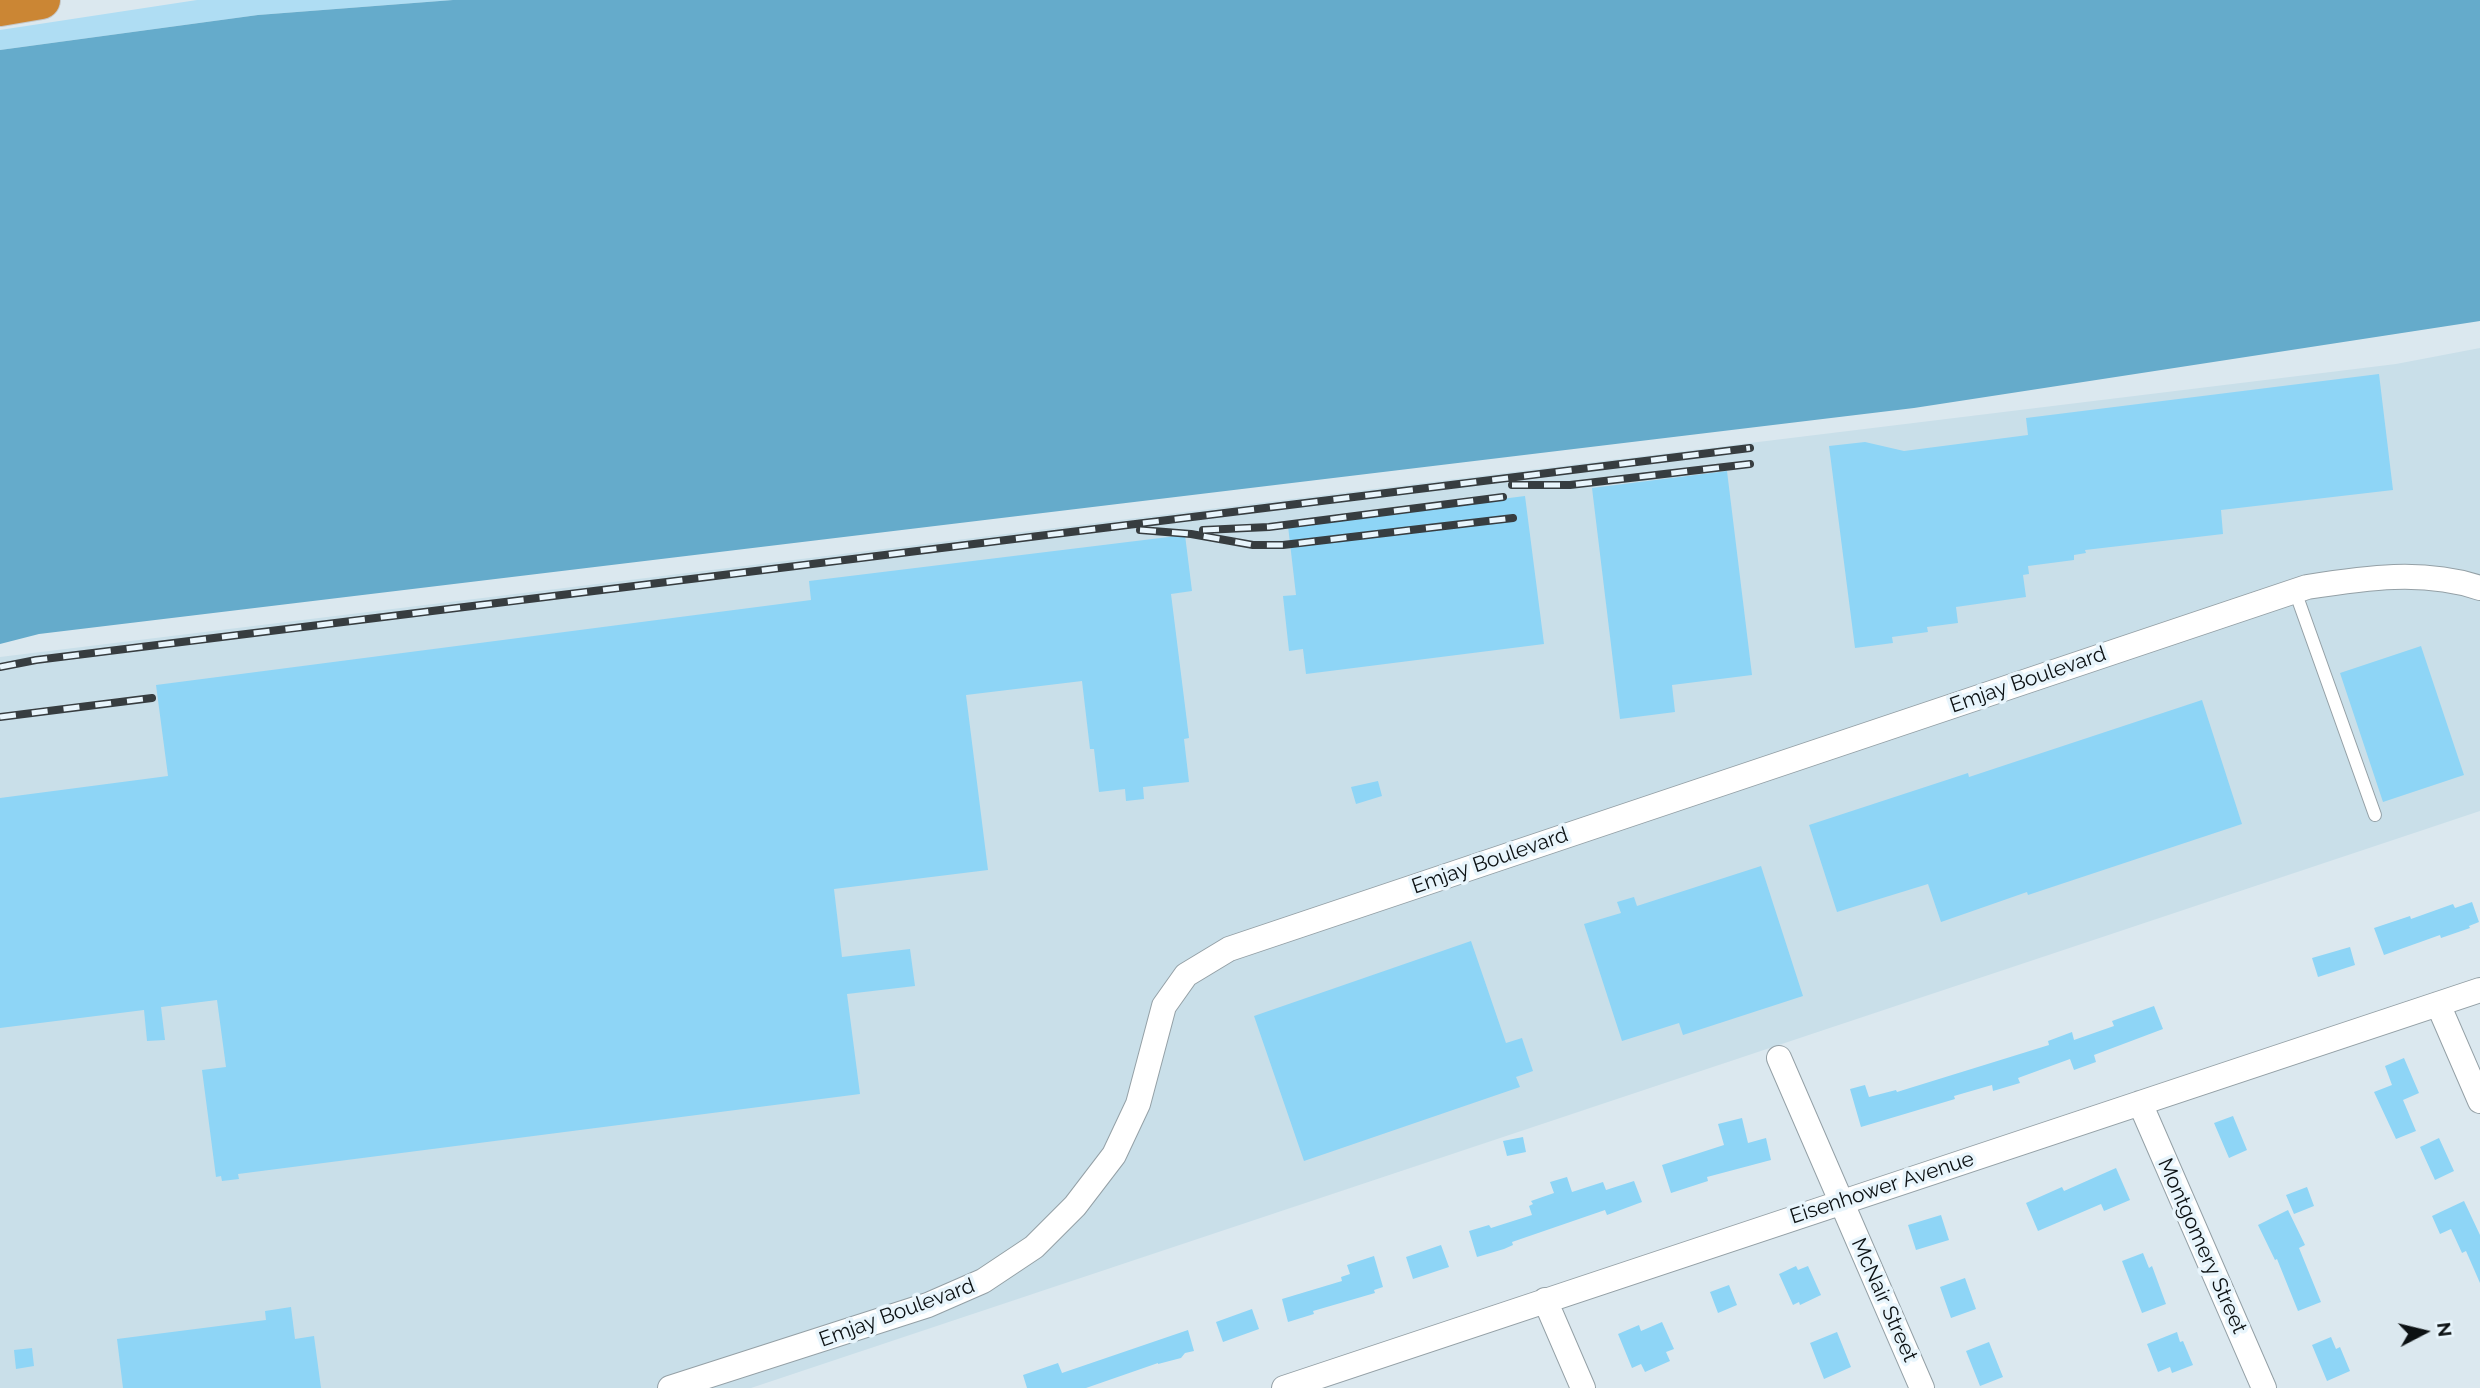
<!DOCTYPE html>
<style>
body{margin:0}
#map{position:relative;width:2480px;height:1388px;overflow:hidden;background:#dbe8ef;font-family:Raleway,sans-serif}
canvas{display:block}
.north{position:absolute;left:2389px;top:1297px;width:70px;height:70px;-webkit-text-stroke:5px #e8f5fc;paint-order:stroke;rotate:83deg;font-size:19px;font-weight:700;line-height:28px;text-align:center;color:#0c1113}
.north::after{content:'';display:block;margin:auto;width:24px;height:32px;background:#0c1113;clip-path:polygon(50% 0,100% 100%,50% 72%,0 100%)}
</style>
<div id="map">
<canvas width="2480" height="1388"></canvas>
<div class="north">N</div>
</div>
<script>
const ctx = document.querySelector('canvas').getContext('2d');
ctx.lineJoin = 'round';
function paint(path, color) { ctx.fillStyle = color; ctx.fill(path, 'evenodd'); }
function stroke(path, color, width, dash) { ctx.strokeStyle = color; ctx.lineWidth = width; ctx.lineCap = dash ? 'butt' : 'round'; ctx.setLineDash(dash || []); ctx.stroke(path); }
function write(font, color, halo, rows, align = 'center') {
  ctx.font = font + ' Raleway,sans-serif'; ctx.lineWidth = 7; ctx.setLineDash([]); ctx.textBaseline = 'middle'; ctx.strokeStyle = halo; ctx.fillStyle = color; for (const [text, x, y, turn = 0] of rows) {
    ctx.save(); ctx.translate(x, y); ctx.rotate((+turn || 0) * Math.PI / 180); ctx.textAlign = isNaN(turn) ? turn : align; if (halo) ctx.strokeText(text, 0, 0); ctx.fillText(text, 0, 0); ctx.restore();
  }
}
paint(new Path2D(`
 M2480,348v463l-1729,577h-751v-731l2396,-293z`), '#c9dfe9');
paint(new Path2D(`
 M197,0h256l-195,15 -258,35v-20z`), '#afddf3');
paint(new Path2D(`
 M453,0h2027v321l-566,87 -1875,226 -39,10v-594l258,-35z`), '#65abcb');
paint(new Path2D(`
 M2379,374l14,116 -172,20 2,24 -138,16 1,3 -12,2v5l-46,6 1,8 -6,1 3,22 -70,10 2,16 -31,4 1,5 -36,5 1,6 -38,5 -26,-202 36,-4 39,9 124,-16 -2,-17z
 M1727,471l25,204 -80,10 3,27 -55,7 -28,-231z
 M1525,496l19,148 -238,30 -3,-25 -14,2 -6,-55 13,-1 -8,-69z
 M1185,535l7,56 -21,3 18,144 -5,1 5,43 -46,5 1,12 -18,2 -1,-12 -26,3 -5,-43h-4l-8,-68 -116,14 22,175 -154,19 8,68 68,-8 5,37 -68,8 13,100 -622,80 1,5 -17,2 -1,-5 -5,1 -14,-107 24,-3 -9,-67 -56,7 4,33 -18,1 -3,-31 -144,18v-230l168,-22 -12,-91 655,-85 -2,-19z
 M2421,646l43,129 -81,27 -43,-129z
 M2202,700l40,124 -214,71 -1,-3 -86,30 -13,-38 -91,28 -28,-87 159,-52 1,4z
 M1378,781l4,15 -26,8 -5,-17z
 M1761,866l42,130 -120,39 -4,-12 -57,18 -38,-117 37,-11 -4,-11 17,-5 3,9z
 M2472,902l7,20 -10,4 1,2 -29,10 -1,-3 -56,20 -10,-27 36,-12 1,3 42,-15 2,4z
 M1471,941l35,102 16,-5 11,33 -17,6 4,10 -216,74 -50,-145z
 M2350,947l5,18 -37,12 -6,-19z
 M2154,1006l9,23 -69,26 2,7 -22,8 -4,-11 -52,19 2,5 -27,8 -1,-6 -38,11 1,3 -94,28 -11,-38 15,-4 4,12 27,-7 1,2 152,-47 -1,-4 24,-9 2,8 40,-14 -2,-5z
 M2404,1058l15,35 -16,7 13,31 -20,8 -22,-47 18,-7 -7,-19z
 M2233,1116l14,34 -18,8 -15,-35z
 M1742,1118l6,25 18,-5 5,22 -64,17 1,4 -37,12 -9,-28 62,-20 -6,-21z
 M1523,1137l3,15 -19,4 -4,-15z
 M2439,1138l15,33 -19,9 -15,-33z
 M2116,1168l14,32 -26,11 -3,-7 -63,27 -12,-28 36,-16 2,4z
 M1567,1177l5,15 31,-10 3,8 28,-9 8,21 -35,13 -2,-5 -93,32 1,3 -9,4 -27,8 -8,-26 20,-6 2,3 41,-13 -3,-9 4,-2 -2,-3 23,-8 -4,-11z
 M2307,1187l7,19 -20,8 -8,-19z
 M2464,1201l16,34v48l-14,-32 -4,2 -11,-24 -11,5 -8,-18z
 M2288,1210l17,35 -6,3 22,54 -23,9 -21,-52 -2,1 -17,-35z
 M1941,1215l8,25 -33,10 -8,-25z
 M1441,1245l8,22 -36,12 -7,-22z
 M2143,1253l6,15 3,-2 14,38 -24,9 -20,-52z
 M1374,1256l9,31 -9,3 1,3 -62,18 1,3 -26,8 -6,-23 60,-18 -1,-4 9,-3 -3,-9z
 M1796,1266l2,4 10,-4 13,29 -21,10 -1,-3 -6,3 -14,-31z
 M1965,1278l11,31 -25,9 -11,-31z
 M1729,1285l8,20 -19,8 -8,-21z
 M291,1307l4,32 19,-3 7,52h-198l-6,-49 149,-19 -1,-9z
 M1252,1309l7,20 -36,13 -7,-20z
 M1662,1322l12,27 -8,3 4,9 -25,11 -4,-8 -9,4 -14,-34 21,-9 2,6z
 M1188,1330l6,21 -9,2 -4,5 -23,6v-1l-72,25h-59l-4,-13 35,-12 4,10z
 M1837,1332l14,35 -27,12 -14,-36z
 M2177,1332l3,10 3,-1 10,24 -21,8 -2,-6 -12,5 -11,-28z
 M2331,1337l5,12 4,-2 10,24 -23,10 -15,-36z
 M1989,1342l14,35 -23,9 -14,-35z
 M32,1348l2,18 -18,3 -2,-19z`), '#8ed5f6');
const service = new Path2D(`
 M2295,591l80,224`);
const minor = new Path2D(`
 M2438,1004l42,97
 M1779,1058l143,330
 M2140,1103l124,285
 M1545,1300l38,88
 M670,1388l258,-83 55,-24 51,-34 41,-41 39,-51 24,-51 26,-98 22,-31 43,-26 1078,-362c58,-9 116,-18 173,1
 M1284,1388l1196,-398`);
const motorway = new Path2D(`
 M0,7l41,-7`);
stroke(service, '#94a0a6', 14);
stroke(minor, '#94a0a6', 26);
stroke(motorway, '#c5c6c6', 40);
stroke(service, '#fff', 12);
stroke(minor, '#fff', 24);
stroke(motorway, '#cb8634', 38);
const rail = new Path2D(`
 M1512,485h58l180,-21
 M1140,530l51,4 62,11h30l230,-27
 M1203,530l66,-3 234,-30
 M0,667l36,-7 1714,-212
 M0,717l152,-19`);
stroke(rail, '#373d40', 8);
stroke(rail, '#e8f5fc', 5, [16]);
write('21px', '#0c1113', '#e8f5fc', [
 ["Emjay Boulevard",2028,680,-19],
 ["Emjay Boulevard",1490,861,-19],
 ["Eisenhower Avenue",1882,1188,-18],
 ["Montgomery Street",2202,1246,66],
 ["McNair Street",1884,1300,66],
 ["Emjay Boulevard",897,1313,-20]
]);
</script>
